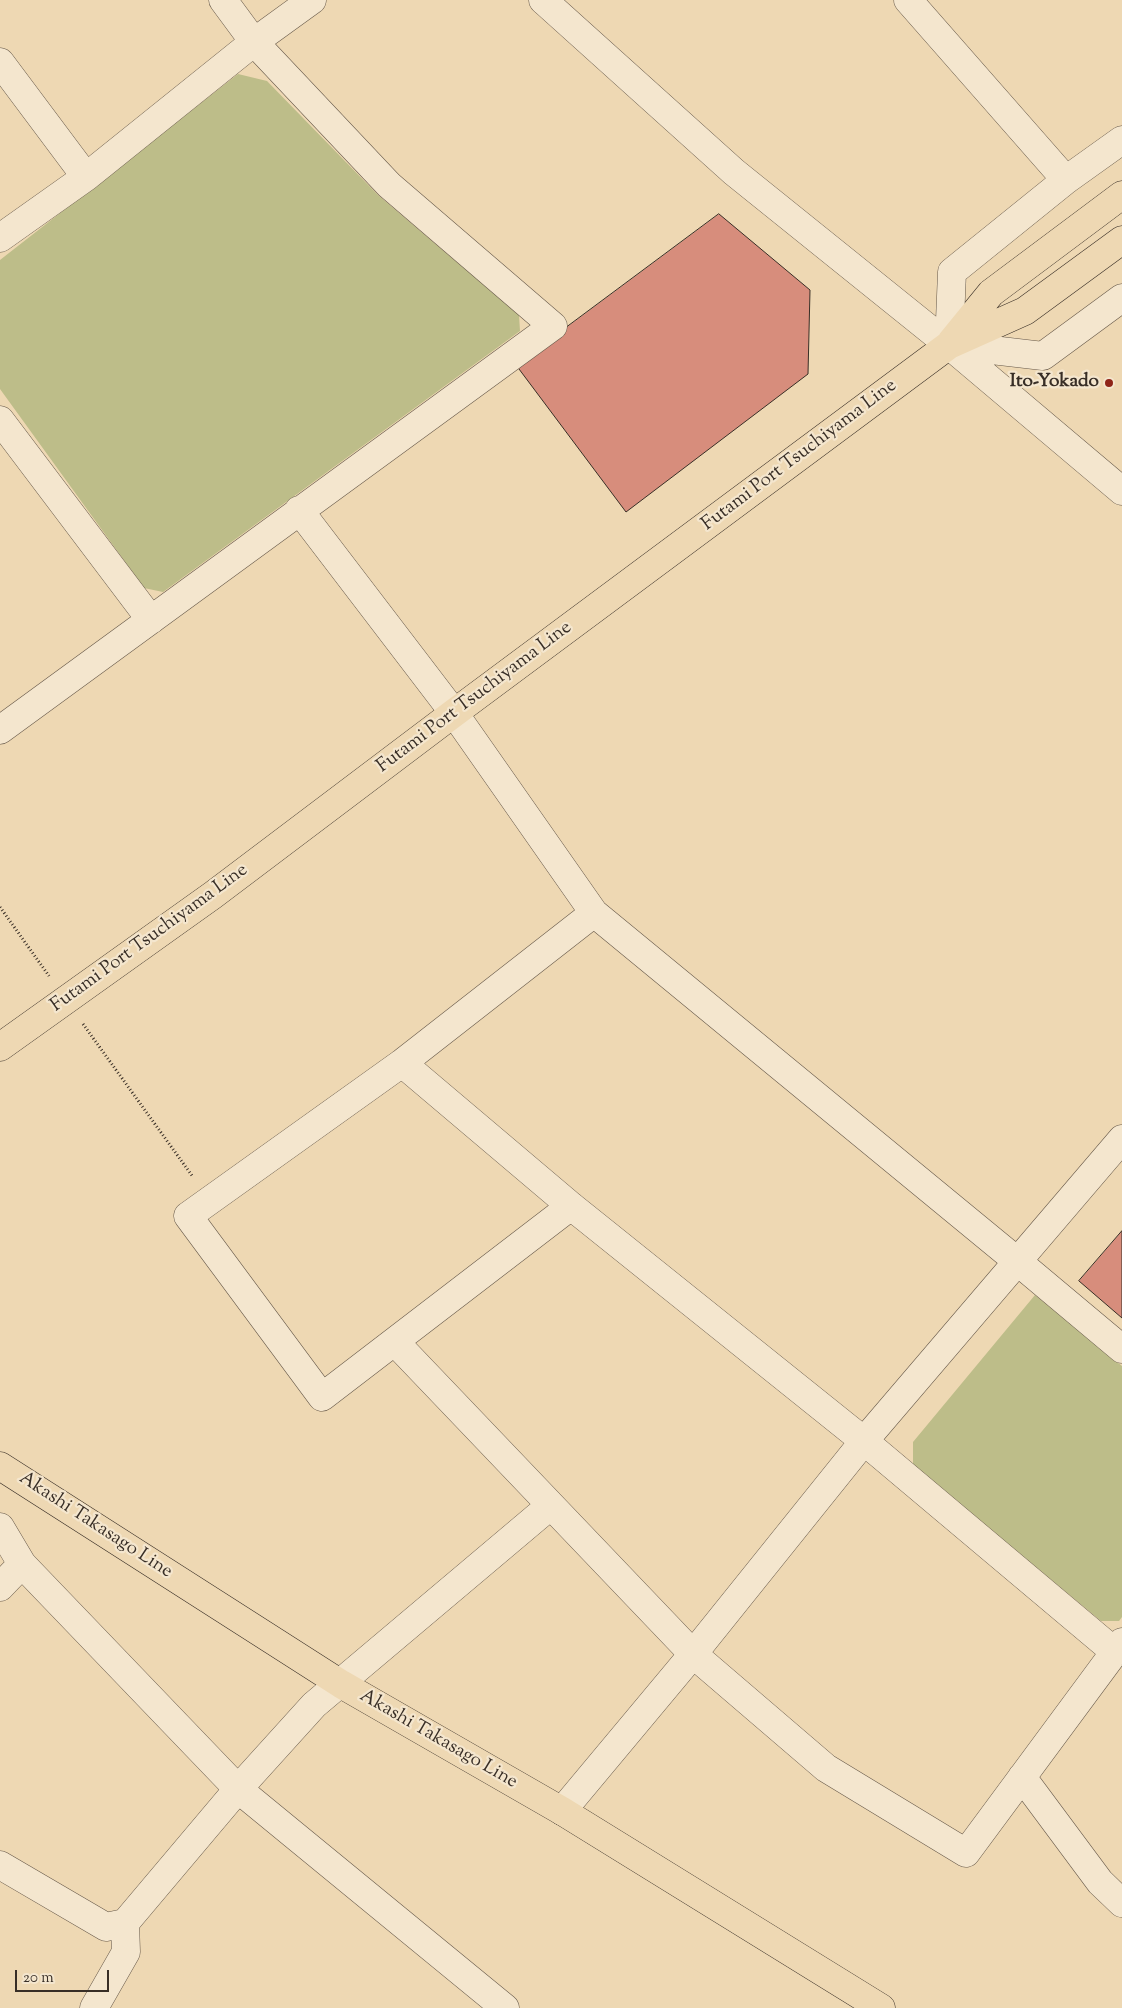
<!DOCTYPE html>
<style>
body{margin:0}
#map{position:relative;width:1122px;height:2008px;overflow:hidden;background:#eed8b3;font-family:"Sorts Mill Goudy",serif}
canvas{display:block}
.scale{position:absolute;left:15px;top:1970px;width:94px;height:22px;box-sizing:border-box;border:2px solid #382e26;border-top:0;padding-left:6px;font-size:15px;line-height:18px;white-space:nowrap;color:#382e26;-webkit-text-stroke:4px #f4e6ce;paint-order:stroke}
</style>
<div id="map">
<canvas width="1122" height="2008"></canvas>
<div class="scale">20 m</div>
</div>
<script>
const ctx = document.querySelector('canvas').getContext('2d');
ctx.lineJoin = 'round';
function paint(path, color) { ctx.fillStyle = color; ctx.fill(path, 'evenodd'); }
function stroke(path, color, width, dash) { ctx.strokeStyle = color; ctx.lineWidth = width; ctx.lineCap = dash ? 'butt' : 'round'; ctx.setLineDash(dash || []); ctx.stroke(path); }
function write(font, color, halo, rows, align = 'center') {
  ctx.font = font + ' "Sorts Mill Goudy",serif'; ctx.lineWidth = 4.5; ctx.setLineDash([]); ctx.textBaseline = 'middle'; ctx.strokeStyle = halo; ctx.fillStyle = color; for (const [text, x, y, turn = 0] of rows) {
    ctx.save(); ctx.translate(x, y); ctx.rotate((+turn || 0) * Math.PI / 180); ctx.textAlign = isNaN(turn) ? turn : align; if (halo) ctx.strokeText(text, 0, 0); ctx.fillText(text, 0, 0); ctx.restore();
  }
}
paint(new Path2D(`
 M238,74l29,7 111,114 141,120 1,16 -357,261 -19,-4 -144,-199v-129z
 M1035,1295l87,71v251l-3,4h-18l-188,-155v-24z`), '#bdbd89');
const building = new Path2D(`
 M719,214l91,76 -2,84 -182,138 -110,-147z
 M1122,1231v87l-43,-37z`);
paint(building, '#d78d7c');
stroke(building, '#382e26', 1);
const minor = new Path2D(`
 M543,0l191,172 215,173 173,146
 M908,0l158,180
 M0,62l86,115
 M0,238l86,-61 168,-135 58,-42
 M949,345l3,-73 114,-92 56,-40
 M949,345l94,11 79,-58
 M0,420l151,200
 M299,510l155,203 140,200 423,348 105,88
 M0,730l553,-404 -164,-141 -135,-143 -31,-42
 M402,1063l169,143 293,235 251,211
 M571,1206l-249,191 -134,-181 214,-153 192,-150
 M395,1342l298,312 133,114 140,85 156,-211
 M0,1527l22,37 216,225 267,219
 M0,1587l22,-23
 M1022,1777l78,105 22,21
 M562,1811l131,-157 171,-213 258,-302
 M0,1865l106,62 19,-4 113,-134 76,-84 236,-199
 M94,2008l32,-56 -1,-29`);
const major = new Path2D(`
 M951,342l40,-49 131,-98
 M0,1047l213,-152 241,-182 495,-368 76,-34 97,-71
 M0,1466l341,218 221,127 319,197`);
stroke(minor, '#665849', 29);
stroke(major, '#382e26', 29);
stroke(new Path2D(`
 M0,907l49,69
 M83,1024l110,153`), '#382e26', 3, [1, 2.5]);
stroke(minor, '#f4e6ce', 28);
stroke(major, '#eed8b3', 28);
for (const [x, y, r, color] of [
 [1109,383,5,"#8f2418"]
]) { const dot = new Path2D(); dot.arc(x, y, r, 0, 2 * Math.PI); ctx.fillStyle = color; ctx.fill(dot); stroke(dot, '#f4e6ce', 2); }
write('bold 19px', '#382e26', '#f4e6ce', [
 ["Ito-Yokado",1099,383]
], 'right');
write('19px', '#382e26', '#f4e6ce', [
 ["Futami Port Tsuchiyama Line",800,456,-37],
 ["Futami Port Tsuchiyama Line",475,698,-37],
 ["Futami Port Tsuchiyama Line",150,939,-36],
 ["Akashi Takasago Line",95,1526,33],
 ["Akashi Takasago Line",438,1740,30]
]);
</script>
